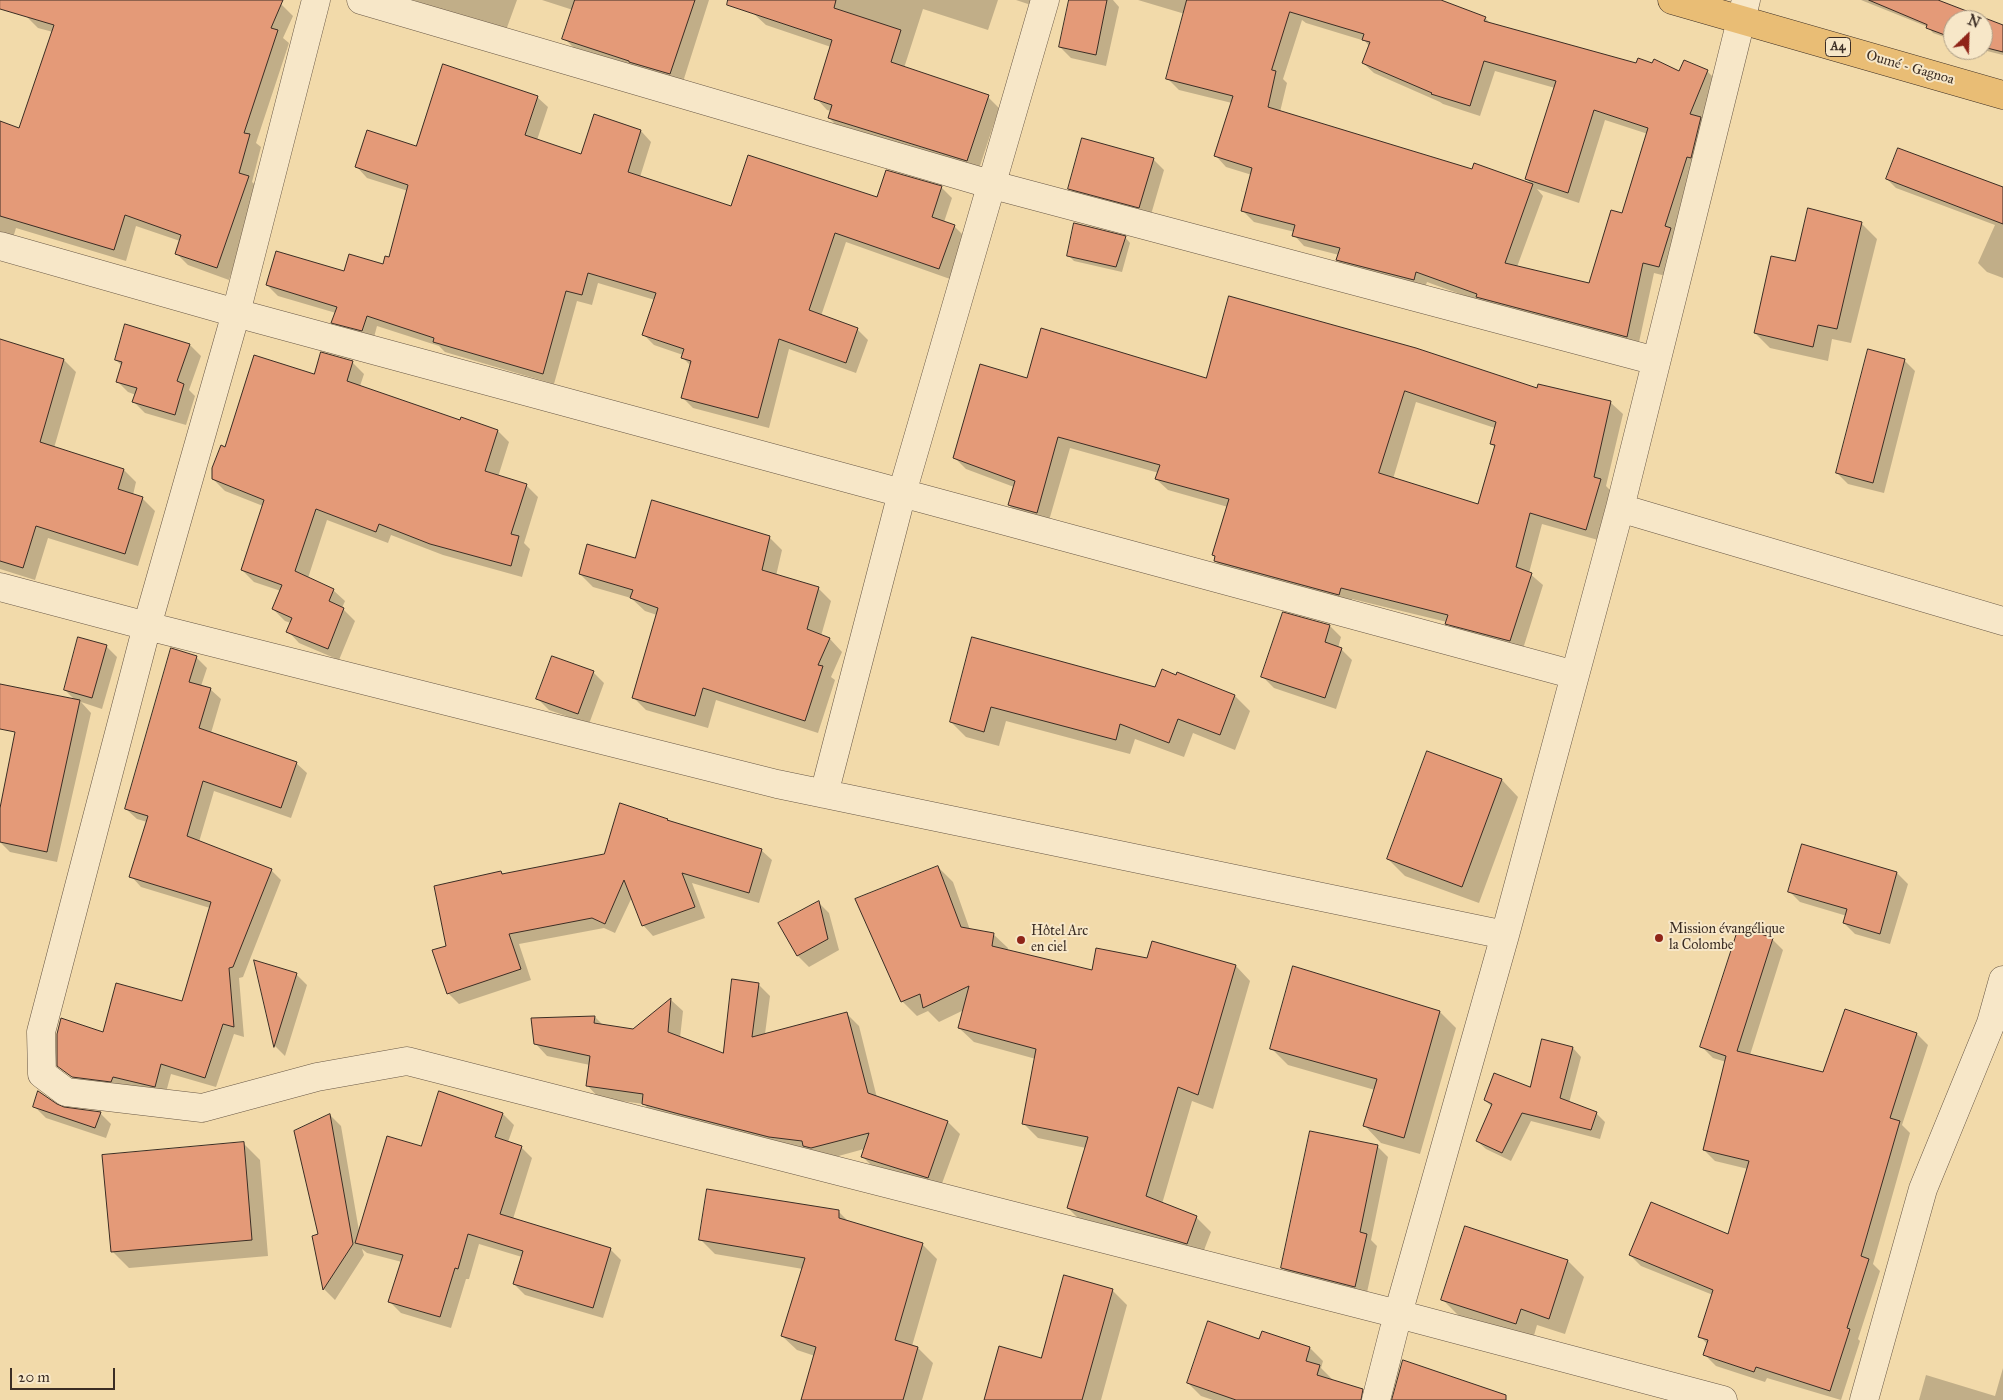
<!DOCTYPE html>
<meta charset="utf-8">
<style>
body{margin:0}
#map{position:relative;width:2003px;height:1400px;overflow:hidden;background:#f2daaa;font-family:"IM FELL Great Primer",serif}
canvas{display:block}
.north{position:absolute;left:1943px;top:10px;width:50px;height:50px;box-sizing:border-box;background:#f7e7c8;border:1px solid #ac9d86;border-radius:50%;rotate:24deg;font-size:14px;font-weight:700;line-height:20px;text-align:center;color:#3b2d24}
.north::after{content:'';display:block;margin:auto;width:18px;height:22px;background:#8f2418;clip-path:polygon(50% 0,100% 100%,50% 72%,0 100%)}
.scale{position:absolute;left:10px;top:1368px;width:105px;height:22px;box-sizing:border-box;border:2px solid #3b2d24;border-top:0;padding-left:6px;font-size:15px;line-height:18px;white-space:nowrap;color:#3b2d24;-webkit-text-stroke:4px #f7e7c8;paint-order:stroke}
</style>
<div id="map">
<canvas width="2003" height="1400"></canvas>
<div class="north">N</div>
<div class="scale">20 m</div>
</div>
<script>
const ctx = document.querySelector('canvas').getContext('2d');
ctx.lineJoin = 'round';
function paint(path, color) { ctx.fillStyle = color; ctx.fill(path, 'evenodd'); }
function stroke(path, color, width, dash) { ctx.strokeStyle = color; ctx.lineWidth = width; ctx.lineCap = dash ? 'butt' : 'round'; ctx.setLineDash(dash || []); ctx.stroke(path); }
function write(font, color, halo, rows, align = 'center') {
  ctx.font = font + ' "IM FELL Great Primer",serif'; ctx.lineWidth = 4; ctx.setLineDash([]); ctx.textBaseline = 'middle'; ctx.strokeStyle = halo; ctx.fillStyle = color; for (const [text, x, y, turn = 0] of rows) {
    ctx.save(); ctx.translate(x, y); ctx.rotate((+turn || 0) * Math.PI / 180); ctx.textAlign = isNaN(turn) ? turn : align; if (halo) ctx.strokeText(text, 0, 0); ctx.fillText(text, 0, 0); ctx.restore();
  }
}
paint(new Path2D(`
 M31,0h241l9,4 12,12 -10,22 6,5 -33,100 5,4 -9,35 8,7 -31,91 -41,-15 -12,-12 4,-12 -44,-15 -10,35 -110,-33 -3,10 -13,-4v-112l20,7 33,-97 -15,-4 -12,-12z
 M413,0h104l-12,33z
 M542,0h167l-27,85 -106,-35 -12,-12 9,-28z
 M759,0h239l-10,30 -65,-21 -19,59 84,29 11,11 -21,64 -138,-43 -11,-11 2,-7 -4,-1 -11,-12 15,-51 -65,-22 -12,-11z
 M1016,0h16l-1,5z
 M1070,0h43l6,7 -13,59 -35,-8 -11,-11z
 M1138,0h263l84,18 7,7 145,39 43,8 27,-1 11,11 -16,38 9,9 -41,148 -16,-4 -16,74 -156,-45 -55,-20 -3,9 -76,-21 -11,-10 2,-5 -35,-9 -10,-11 1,-3 -41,-10 -11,-11 9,-36 -26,-8 -10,-11 16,-53 -53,-13 -11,-11 17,-65zM1302,20l4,3 59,18 4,5 -6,17 11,10 66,29 3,2 37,12 15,-45 60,17 -29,91 7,6 -61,-14 -192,-59 7,-29 -4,-4zM1605,120l43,14 -25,81 -33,70 -73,-18 26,-71 -6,-7 42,14z
 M1861,0h73l69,26v29l-20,-5v-30h-30v20l-20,-7 -5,-6z
 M537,97l11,10 -11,33 45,16 59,-25 10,11 -11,35 92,30 145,-8 64,-12 11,11 -8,24 10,4 10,10 -14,43 -104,-37 -25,74 36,13 11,11 -12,33 -67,-24 -20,79 -76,-20 -11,-11 9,-31 -8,-8v-3l-29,-10 -10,-10 11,-35 -57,-17 -6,22 -15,-4 -23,83 -109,-32 -6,-6 -62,-20 -4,15 -30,-8 -10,-11 3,-9 -58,-17 -11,-11 116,-19 6,-7 19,-68 -41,-13 -10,-11 60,-19z
 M1153,159l11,11 -14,48 -70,-19 -11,-11z
 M1887,179l116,14v85l-16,-6 -9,-9 17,-38 -99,-37z
 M1809,210l53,14 15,15 -26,104 -19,-4 -4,22 -58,-13 -15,-15 41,-71z
 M1125,237l5,6 -8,29 -48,-11 -5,-5z
 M126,325l64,20 11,11 -12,34 6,6 -9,29 -41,-12 -11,-11 2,-7 -8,-3 -11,-11 5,-15 -6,-6z
 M0,341l64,19 12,12 -22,76 70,22 12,12 -3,13 9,3 13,13 -17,55 -90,-28 -13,42 -35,-11z
 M1904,360l11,11 -31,122 -36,-9 -11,-11z
 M352,362l12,12 -4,12 101,35 37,10 11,11 -11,35 29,9 11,11 -14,46 6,6 -8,28 -79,-22 -52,-20 -3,8 -61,-23 -19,58 25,12 12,11 -3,7 13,13 -16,39 -40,-17 -11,-12 3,-8 -6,-2 -12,-12 8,-18 -27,-9 -12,-12 21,-64 -38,-15 -12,-12 12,-30 90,-73z
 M1028,380h178l332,10v-4l73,17 12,11 -17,72 6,6 -14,48 -56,-16 -13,49 14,12 -21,67 -63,-17 -12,-13 -95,-23 -2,7 -123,-34 -12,-11 1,-4 -2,-2 14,-48 -60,-17 -12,-11 3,-6 -89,-25 -22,76 -27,-7 -12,-12 5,-18 -48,-18 -12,-12zM1416,402l79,26 -4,16 5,4 -18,57 -85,-26z
 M769,537l13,13 -6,26 42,12 13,13 -10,35 9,3 12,13 -11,25 4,3 -17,53 -102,-33 -8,28 -62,-18 -13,-13 24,-82 -12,-4 -14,-13 -38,-11 -13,-13 56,-15z
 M1330,626l11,11 -3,11 3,1 11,11 -16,49 -62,-21 -11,-11z
 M973,639l183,49 21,-12v-2l58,22 15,15 -15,39 -42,-17 -9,24 -49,-18 -5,15 -124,-33 -7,25 -33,-9 -15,-15z
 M106,646l11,11 -15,52 -21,-7 10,11 -34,149 -47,-10 -10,-10v-8l76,-133 -11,-11z
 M196,657l11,11 -6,18 9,3 11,10 -10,34 85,30 11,10 -16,45 -77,-27 -15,51 72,28 10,10 -38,97 -4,1 5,59 -10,-3 -18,53 -45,-13 -6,22 -81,-9 -25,-21 45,-32 78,-31 28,-95 -69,-21 -10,-11 16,-54 -10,-3 -11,-10z
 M593,672l11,11 -15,41 -40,-14 -11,-11z
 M1427,753l75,27 16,17 -39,106 -74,-27 -17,-17z
 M667,820l2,2 92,28 11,10 -13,43 -67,-20 13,35 -52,18 -10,-11 -11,-28 -17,36 -11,-5 -85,16 12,36 -72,24 -11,-11v-47l53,-74 3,3 101,-20z
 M1802,846l95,27 11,11 -18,60 -35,-10 -11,-11 3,-7 -47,-14 -11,-11z
 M938,867l15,15 17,48 23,4 15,14 -1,3 86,20 55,-11 5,-18 83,24 14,15 -37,128 -21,-8 -30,103 34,13 15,15 -10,26 -118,-35 -15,-15 18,-60 -48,-10 -15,-15 13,-64 -62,-17 -15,-14 5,-18 -25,12 -11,-11 -11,5 -15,-15 -45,-101z
 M818,902l11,11 10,37 -30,17 -11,-11 -18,-32z
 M1772,939l11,11 -33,105 74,18 21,-62 72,23 11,11 -26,80 8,8 -37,131 7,7 -22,68 2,2 -19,59 -74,-22 -2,4 -49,-16 -11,-11 3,-10 -8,-9 13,-41 -72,-29 -11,-11 99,-20 19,-66 -33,-8 -11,-11 22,-88 -13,-4 -11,-11z
 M256,962l40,12 11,11 -22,71 -10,-10z
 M758,984l12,12 -5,38 82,-20 12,12 18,72 71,24 12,12 -20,55 -66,-21 -12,-12 2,-7 -40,11 -169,-44 -11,-12 -45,-6 -12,-13 3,-20 -43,-9 -12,-13 -2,-24 62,-2 9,9 30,4 37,-30 12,11 -3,27 44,16z
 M1440,1012l16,16 -36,126 -39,-11 -16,-17 10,-36 -87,-25 -16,-16z
 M1573,1048l8,9 -12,46 27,10 9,9 -5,17 -69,-18 -20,40 -25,-12 -9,-8 15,-34 -7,-7 45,-12z
 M35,1107l65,6 11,11 -5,14 -60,-20z
 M503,1114l11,11 -6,17 13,5 11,11 -19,61 97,30 11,11 -18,58 -78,-23 -11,-11 8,-27 -43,-13 -10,35h-3l-15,49 -50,-15 -11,-11 12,-40 -35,-9 -5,-4 2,6 -29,45 -11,-11 -11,-52 7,-2 10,-120 11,11 18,105 63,-83z
 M244,1144l16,16 8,96 -139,12 -17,-17z
 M1377,1146l11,11 -17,83 6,6 -11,51 -72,-18 -11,-11z
 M838,1211l12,12 72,21 15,15 -25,87 6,2 15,15 -11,37h-120l13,-44 -18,-6 -15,-14 21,-67 -88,-15 -14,-14z
 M1568,1261l16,16 -19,57 -28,-9 -4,14 -74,-23 -16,-16z
 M1112,1290l15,15 -26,95h-115l56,-40z
 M1260,1341l50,7 13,13 -2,7 11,11 -4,21h-115l-12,-4 -13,-13z
 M2003,1368v32h-84l7,-25 69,21z`), '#0003');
const building = new Path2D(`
 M0,0h283l-12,28 7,2 -34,103 6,1 -11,39 10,3 -32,92 -42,-14 6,-19 -56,-20 -11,35 -114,-34v-95l19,7 35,-103 -54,-16z
 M575,0h120l-25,74 -41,-12v-1l-67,-22z
 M728,0h108l-2,8 67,22 -10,32 98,33 -22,66 -139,-43 4,-13 -18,-6 18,-59 -105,-35z
 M1069,0h38l-11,55 -37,-8z
 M1187,0h254l45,17 -2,4 152,42 2,-5 14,5 2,-4 25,12 5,-11 24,10 -18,44 11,3 -10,41 -4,-1 -22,69 6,2 -12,39 -16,-4 -16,74 -151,-40 1,-3 -61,-22 -2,8 -78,-20 4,-12 -48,-12 3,-11 -54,-14 11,-43 -38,-12 19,-60 -67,-17zM1290,12l74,22 -2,6 8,2 -8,21 70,30 -1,1 39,12 14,-45 72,20 -31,98 43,14 26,-83 54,18 -26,85 -11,-3 -22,73 -84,-20 28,-79 -59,-21 -2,6 -204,-62 8,-36 -4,-1z
 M1869,0h69l65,25v27l-20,-5v-27h-30v18l-27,-10 1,-3z
 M443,64l95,32 -13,39 56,19 13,-40 47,16 -13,42 103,34 17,-51 129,42 9,-27 56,16 -10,31 23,8 -16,44 -104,-36 -26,77 49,18 -12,35 -67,-24 -21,79 -77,-20 10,-37 -10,-3 3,-9 -42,-14 14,-42 -68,-20 -6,22 -16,-4 -23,83 -110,-32 1,-4 -67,-22 -5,15 -31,-8 6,-16 -71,-22 10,-34 68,20 5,-17 34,10 2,-8 4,1 19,-72 -53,-18 12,-37 49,16z
 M1082,138l72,20 -15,50 -71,-19z
 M1898,148l105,39v37l-117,-45z
 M1808,208l54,14 -25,107 -19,-4 -5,22 -59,-14 17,-77 24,5z
 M1074,223l52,13 -10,31 -49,-11z
 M1229,296l187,52 121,40 1,-4 73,17 -17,76 7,2 -15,51 -56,-17 -14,54 16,6 -22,68 -65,-17 3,-9 -107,-27 -2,7 -125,-34 1,-5 -3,-1 17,-56 -74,-20 5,-14 -102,-28 -21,76 -29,-8 7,-24 -62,-23 27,-94 47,14 14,-50 165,50zM1405,391l91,31 -6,22 5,1 -17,59 -99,-31z
 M125,324l65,20 -13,37 7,3 -9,31 -43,-13 5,-14 -21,-6 6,-20 -7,-2z
 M0,339l64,20 -24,83 84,27 -6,20 25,8 -18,57 -89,-28 -13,42 -23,-7z
 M1868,349l37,10 -32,124 -37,-10z
 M321,352l32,9 -6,20 113,39 1,-3 37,13 -13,41 42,13 -16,50 8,2 -8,30 -81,-22 -51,-20 -3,8 -60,-23 -21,62 39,18 -5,12 15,7 -16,41 -42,-17 6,-14 -20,-9 10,-24 -41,-15 23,-70 -52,-21v-11l9,-23 4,2 29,-92 60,19z
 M652,500l118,36 -8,34 57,17 -12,42 23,9 -12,27 5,1 -18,55 -102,-33 -8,28 -63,-18 26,-90 -28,-10 3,-8 -54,-16 8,-30 48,14z
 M1283,612l47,13 -5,17 17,6 -17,50 -64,-21z
 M78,637l29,8 -15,53 -28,-8z
 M972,637l183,50 7,-18 14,6 1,-3 58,23 -15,40 -42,-16 -9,24 -49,-19 -4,16 -125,-33 -7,25 -34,-10z
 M171,648l26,8 -8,26 22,6 -12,40 98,34 -16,46 -78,-27 -16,55 85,33 -39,98 -4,1 5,59 -11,-3 -18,54 -44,-14 -6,23 -42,-10 -2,5 -39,-5 -15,-11v-32l4,-16 42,14 13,-49 66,18 29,-99 -82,-25 19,-61 -23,-7z
 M552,656l42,15 -16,43 -42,-15z
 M0,684l80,16 -33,152 -47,-10v-34l15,-76 -15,-3z
 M1427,751l75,28 -40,108 -75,-28z
 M620,803l48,16 -1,1 95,29 -13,44 -67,-20 13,34 -53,19 -18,-46 -19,44 -13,-6 -83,16 12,35 -74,25 -15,-44 14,-4 -12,-60 67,-15 1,3 102,-20z
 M1802,844l95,28 -17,62 -37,-11 4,-14 -59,-17z
 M938,866l23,61 33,6 -2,13 100,24 4,-22 51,10 5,-17 84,24 -38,130 -20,-8 -32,109 51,20 -10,28 -120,-36 21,-71 -66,-13 14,-75 -78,-21 11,-42 -46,22 -3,-14 -19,8 -46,-103z
 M819,901l9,38 -31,17 -19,-33z
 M1739,927l34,11 -36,113 86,21 22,-63 72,24 -27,85 10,3 -39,135 8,3 -22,69 3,1 -20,62 -74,-24 -2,5 -51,-17 5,-15 -10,-3 15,-47 -84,-35 22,-53 77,32 21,-73 -46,-11 23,-94 -26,-9z
 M254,960l43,13 -23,74z
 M1293,966l147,45 -36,127 -41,-12 14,-47 -107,-30z
 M732,979l27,4 -7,54 95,-25 21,81 80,28 -20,57 -67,-21 8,-24 -58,15 -8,-2 -1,-5 -33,-4 -90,-23 -37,-10 1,-10 -57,-8 4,-30 -56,-12 -3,-26 64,-2 -1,7 39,6 38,-31 -3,34 55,21z
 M1542,1039l31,8 -13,51 37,14 -6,18 -69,-17 -20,40 -26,-12 16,-37 -8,-4 10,-27 36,14z
 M38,1091l19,13 7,3 37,5 -6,16 -62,-21z
 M439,1091l64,22 -8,24 27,9 -22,68 111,34 -18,60 -80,-24 10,-33 -55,-17 -10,35 -3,-1 -15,49 -52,-15 15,-47 -48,-12 32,-107 34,10z
 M330,1114l23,130 -30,46 -11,-54 6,-2 -24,-103z
 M1310,1131l68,14 -18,87 7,2 -12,53 -74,-19z
 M244,1142l8,98 -141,12 -9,-97z
 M707,1189l132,21v8l84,25 -28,97 23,7 -15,53h-102l15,-53 -35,-11 24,-78 -106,-18z
 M1465,1226l103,34 -19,59 -28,-10 -5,15 -75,-24z
 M1064,1275l49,14 -31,111h-98l15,-54 42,12z
 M1208,1321l51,18 3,-8 48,16 -4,14 14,4 -3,10 46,14 -2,11h-125l-49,-17z
 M1403,1360l103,35v5h-114z`);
paint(building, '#e49a78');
stroke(building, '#3b2d24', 1);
const street = new Path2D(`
 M316,0l-80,313 -89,313 -106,406 1,42 24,18 136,16 115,-31 90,-16 991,253 325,86
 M361,0l632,185 663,176
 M0,246l236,67 1339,362
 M1620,508l383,113
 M0,587l147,39 630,158 728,151
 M824,794l78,-301 143,-493
 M1376,1400l22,-86 107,-379 115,-427 126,-508
 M1864,1400l59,-211 68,-166 12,-43`);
const primary = new Path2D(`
 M1672,0l331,95`);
stroke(street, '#695846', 29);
stroke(primary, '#3b2d24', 29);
stroke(street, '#f7e7c8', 28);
stroke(primary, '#e9bd75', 28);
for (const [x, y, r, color] of [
 [1659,938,5,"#8f2418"],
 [1021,940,5,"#8f2418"]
]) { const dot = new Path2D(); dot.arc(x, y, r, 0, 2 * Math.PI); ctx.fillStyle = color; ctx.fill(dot); stroke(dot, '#f7e7c8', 2); }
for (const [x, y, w] of [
 [1838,47,25]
]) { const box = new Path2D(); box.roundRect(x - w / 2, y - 9.5, w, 19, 4); ctx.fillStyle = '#f7e7c8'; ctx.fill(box); stroke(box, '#3b2d24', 1); }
write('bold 12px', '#3b2d24', null, [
 ["A4",1838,47]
]);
write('14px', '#3b2d24', '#f7e7c8', [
 ["Oumé - Gagnoa",1910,68,16]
]);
write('14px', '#3b2d24', '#f7e7c8', [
 ["Mission évangélique",1669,930],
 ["la Colombe",1669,946],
 ["Hôtel Arc",1031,932],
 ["en ciel",1031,948]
], 'left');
</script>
